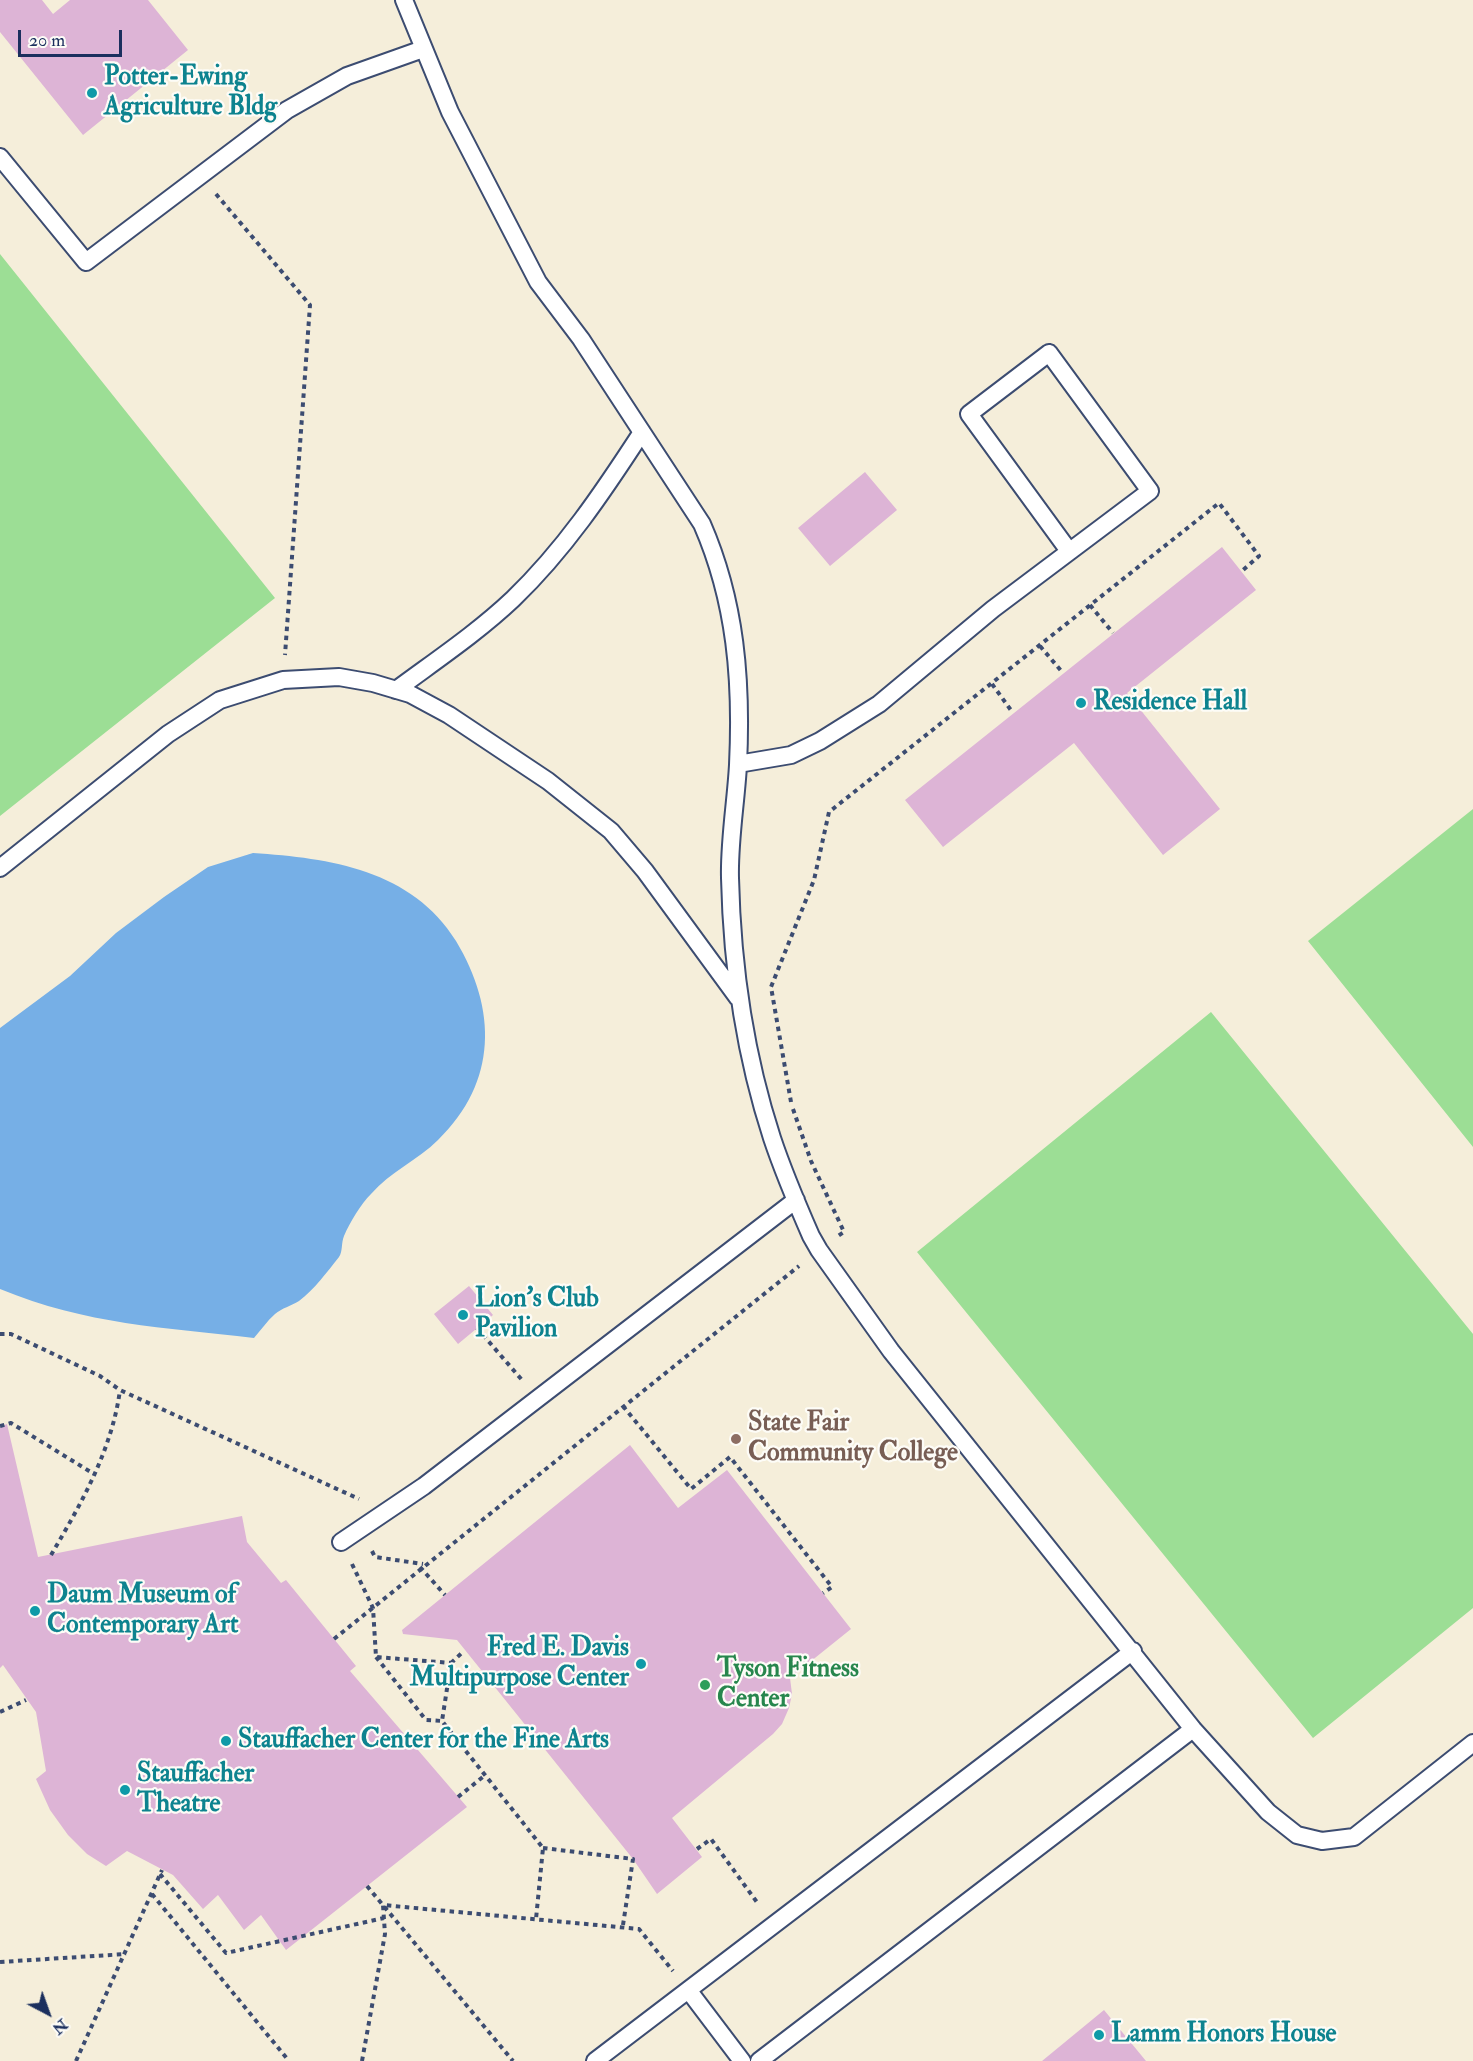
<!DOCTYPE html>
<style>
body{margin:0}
#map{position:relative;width:1473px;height:2061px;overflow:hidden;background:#f5eeda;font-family:"IM FELL Double Pica",serif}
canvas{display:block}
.north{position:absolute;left:18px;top:1983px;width:60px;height:60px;-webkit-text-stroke:4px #fdfcf7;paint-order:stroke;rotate:139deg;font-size:16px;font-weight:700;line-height:24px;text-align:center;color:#1b2f5e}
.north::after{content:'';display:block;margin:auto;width:21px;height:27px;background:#1b2f5e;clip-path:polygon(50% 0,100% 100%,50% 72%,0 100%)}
.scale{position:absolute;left:18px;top:30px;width:104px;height:27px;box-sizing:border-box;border:3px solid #1b2f5e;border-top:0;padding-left:8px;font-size:18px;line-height:21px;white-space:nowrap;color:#1b2f5e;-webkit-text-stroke:4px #fdfcf7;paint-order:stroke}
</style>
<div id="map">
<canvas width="1473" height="2061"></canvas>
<div class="north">N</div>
<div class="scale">20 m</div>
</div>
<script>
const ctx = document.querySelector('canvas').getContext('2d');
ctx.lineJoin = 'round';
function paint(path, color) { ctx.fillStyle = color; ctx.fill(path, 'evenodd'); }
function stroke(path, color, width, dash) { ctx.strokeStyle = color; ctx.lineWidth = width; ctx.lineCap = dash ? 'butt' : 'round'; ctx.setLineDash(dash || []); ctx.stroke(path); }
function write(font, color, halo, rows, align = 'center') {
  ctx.font = font + ' "IM FELL Double Pica",serif'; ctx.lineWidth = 4.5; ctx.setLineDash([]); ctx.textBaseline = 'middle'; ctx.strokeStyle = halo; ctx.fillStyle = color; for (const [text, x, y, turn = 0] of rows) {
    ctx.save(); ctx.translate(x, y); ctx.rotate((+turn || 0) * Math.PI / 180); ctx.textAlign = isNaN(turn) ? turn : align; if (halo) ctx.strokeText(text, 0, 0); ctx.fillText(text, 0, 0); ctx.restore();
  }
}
paint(new Path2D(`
 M0,254l275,344 -275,218z
 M1473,809v338l-165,-206z
 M1211,1012l262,322v274l-160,130 -396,-486z`), '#9cde95');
paint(new Path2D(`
 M253,853c77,5 159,17 203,88 41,68 42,141 -18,199 -20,20 -48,32 -67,54 -10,10 -21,28 -27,42 -3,7 -1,15 -5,21 -12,15 -25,33 -40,44 -8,5 -17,7 -24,13 -8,7 -14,16 -21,24 -91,-11 -167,-13 -254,-49v-261l70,-52 46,-43 48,-36 44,-30z`), '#76afe6');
paint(new Path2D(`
 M0,0h42l11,14 17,-14h78l40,50 -105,85 -83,-103z
 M865,472l32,38 -67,56 -32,-38z
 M1222,547l34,43 -129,103 93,116 -57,46 -89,-112 -131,104 -38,-47z
 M469,1286l24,29 -35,29 -24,-30z
 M7,1424l31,133 204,-41 5,26 34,41 5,-3 70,86 -6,5 117,136 -181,143 -25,-35 -17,15 -26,-35 -15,14 -30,-34 -46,-24 -21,15 -19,-12 -19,-19 -18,-25 -14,-31 10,-8 -10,-59 -33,-47 -3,3v-241z
 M630,1445l48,63 49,-38 124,159 -61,49 2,16 -3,14 -7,16 -9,10 -101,84 30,39 -45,37 -24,-35 -176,-219 -54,-6 -1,-4z
 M1104,2010l42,51h-104z`), '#ddb4d6');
const service = new Path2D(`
 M404,0l46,112 88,170 43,57 121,185c34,78 40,157 36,241 -2,37 -9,76 -8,113 2,88 15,177 42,260 11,33 25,66 39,98l8,14 72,101 302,378 75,83 29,23 25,6 32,-4 119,-94
 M0,157l86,105 201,-152 60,-34 76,-27
 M396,690c39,-29 81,-57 117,-91 51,-49 90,-107 129,-167
 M738,764l53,-9 29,-14 59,-37 114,-95 157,-118 -101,-138 -80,61 100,137
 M0,868l168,-134 52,-34 63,-20 56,-3 34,6 37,11 39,21 99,66 63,50 34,40 93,127
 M341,1542l83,-56 372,-286
 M689,1991l53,70
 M595,2061l538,-410
 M759,2061l434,-332`);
stroke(service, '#3c4c71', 20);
stroke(new Path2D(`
 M216,194l94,111 -25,350
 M1090,605l23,28
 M1040,646l23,27
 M992,684l21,29
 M791,1102l-20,-115 43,-107 15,-68 390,-309 40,53 -17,15
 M793,1109l18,52 33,71 -6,4
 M477,1328l45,52
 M0,1334h11l89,42 20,14 239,109
 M623,1406l68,83 39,-32 102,130 -9,6
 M0,1426l11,-3 83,51
 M372,1551l3,6 48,7
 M51,1555c30,-51 61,-105 69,-165
 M352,1564l21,44 3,49 75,6 -9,58 101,127 -7,71
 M420,1567l25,28
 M334,1639l465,-373
 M376,1657l50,63 16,1
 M451,1663l13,-12
 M0,1712l26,-12
 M458,1797l26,-21
 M543,1848l90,11 -10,66
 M697,1849l14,-10 48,66
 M160,1874l66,79 158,-35
 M367,1886l146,175
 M152,1894l137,167
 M0,1962l126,-8
 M76,2061l86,-191
 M362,2061l23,-127 -2,-29 256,24 34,42`), '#3c4c71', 4, [4.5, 4.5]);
stroke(service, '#fff', 16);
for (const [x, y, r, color] of [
 [92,93,6,"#0f9aa8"],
 [1081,703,6,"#0f9aa8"],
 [463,1315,6,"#0f9aa8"],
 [736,1439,6,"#8d6e63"],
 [35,1611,6,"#0f9aa8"],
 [641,1664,6,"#0f9aa8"],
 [705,1685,6,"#2e9e5b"],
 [226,1741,6,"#0f9aa8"],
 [125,1790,6,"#0f9aa8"],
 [1099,2035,6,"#0f9aa8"]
]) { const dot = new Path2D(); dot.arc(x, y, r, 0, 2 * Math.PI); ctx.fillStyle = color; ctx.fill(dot); stroke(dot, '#fdfcf7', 2); }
write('bold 26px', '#0d838f', '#fdfcf7', [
 ["Potter-Ewing",104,78],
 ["Agriculture Bldg",104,108],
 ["Residence Hall",1093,703],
 ["Lion's Club",475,1300],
 ["Pavilion",475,1330],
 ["Daum Museum of",47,1596],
 ["Contemporary Art",47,1626],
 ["Fred E. Davis",629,1649,"right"],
 ["Multipurpose Center",629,1679,"right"],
 ["Stauffacher Center for the Fine Arts",238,1741],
 ["Stauffacher",137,1775],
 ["Theatre",137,1805],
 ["Lamm Honors House",1111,2035]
], 'left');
write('bold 26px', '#785e54', '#fdfcf7', [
 ["State Fair",748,1424],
 ["Community College",748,1454]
], 'left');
write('bold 26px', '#27864d', '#fdfcf7', [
 ["Tyson Fitness",717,1670],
 ["Center",717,1700]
], 'left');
</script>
